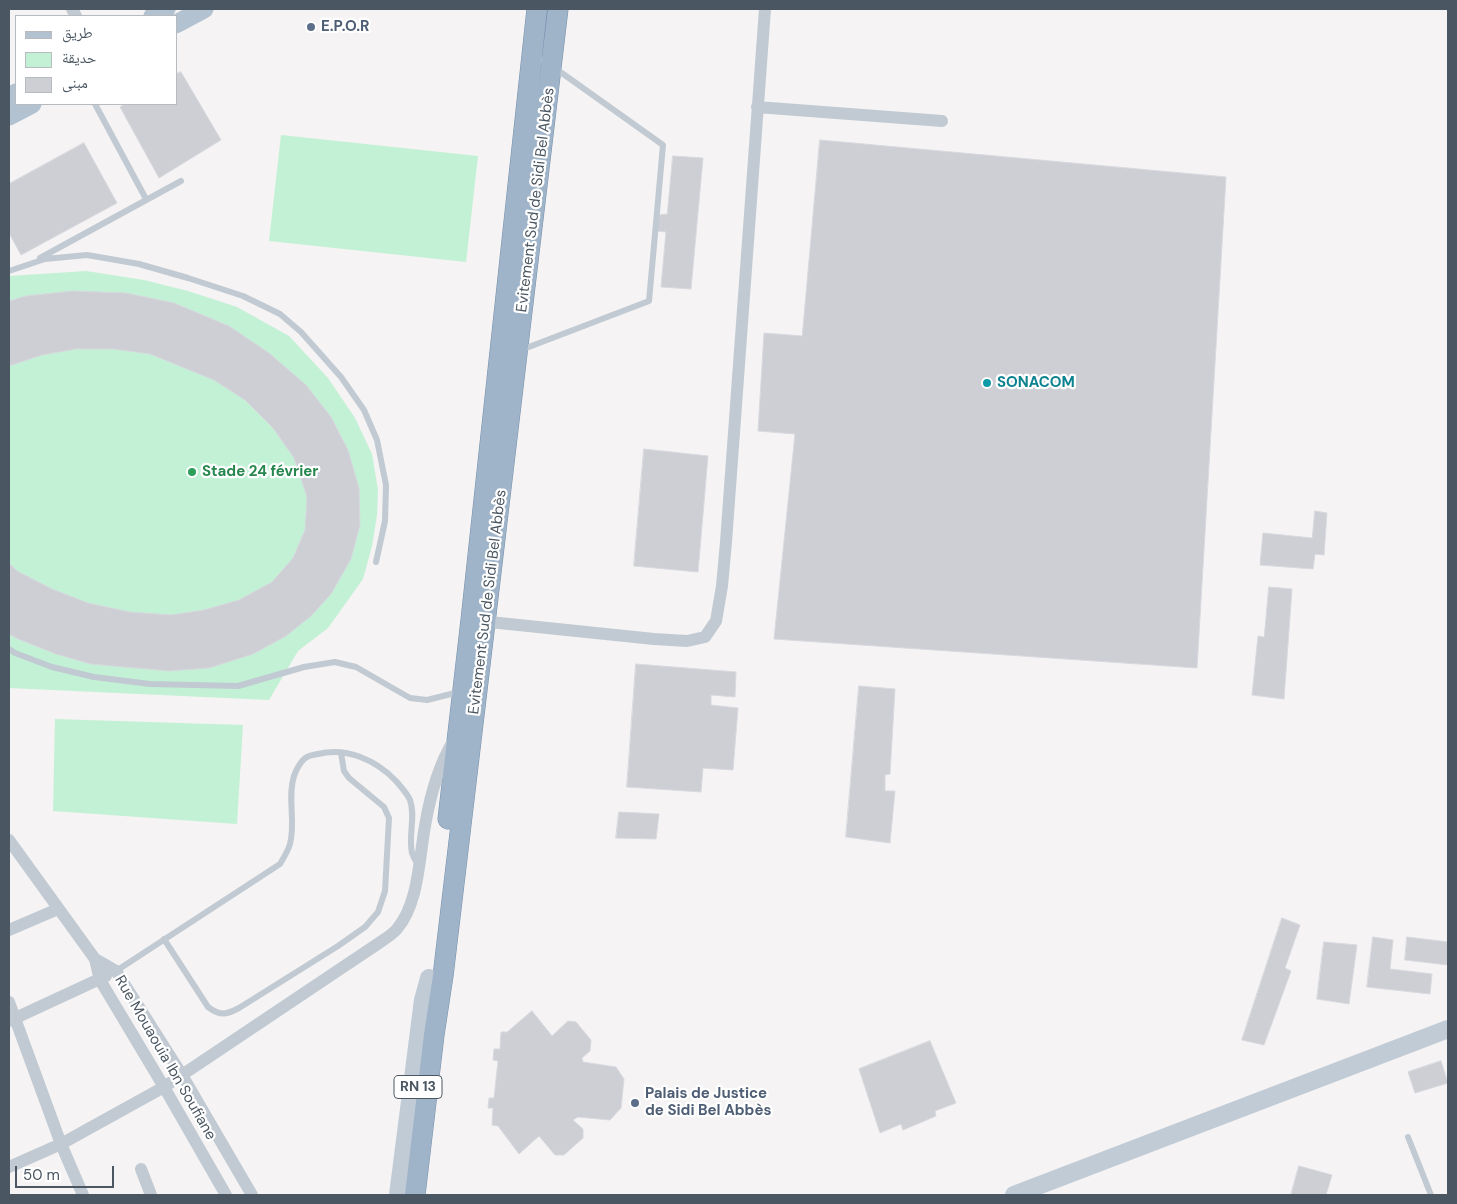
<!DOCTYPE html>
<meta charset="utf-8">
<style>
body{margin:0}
#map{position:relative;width:1457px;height:1204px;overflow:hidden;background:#f5f3f3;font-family:"DM Sans","Noto Naskh Arabic",sans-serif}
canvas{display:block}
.frame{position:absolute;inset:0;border:10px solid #4a5661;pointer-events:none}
.legend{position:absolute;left:15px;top:15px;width:162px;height:90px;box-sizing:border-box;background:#fff;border:1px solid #b7bbc0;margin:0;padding:6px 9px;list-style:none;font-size:15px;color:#4a5661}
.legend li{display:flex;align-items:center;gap:10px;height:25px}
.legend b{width:25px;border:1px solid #b7bbc0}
.scale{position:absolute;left:15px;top:1166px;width:99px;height:22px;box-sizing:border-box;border:2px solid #4a5661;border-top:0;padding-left:6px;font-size:15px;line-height:18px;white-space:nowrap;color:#4a5661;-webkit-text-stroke:4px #fff;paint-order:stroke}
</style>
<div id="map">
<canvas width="1457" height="1204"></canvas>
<div class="frame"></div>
<ul class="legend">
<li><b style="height:6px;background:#b3c2d1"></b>طريق</li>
<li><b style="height:14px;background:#c3f1d5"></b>حديقة</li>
<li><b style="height:14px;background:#cdcfd5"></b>مبنى</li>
</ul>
<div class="scale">50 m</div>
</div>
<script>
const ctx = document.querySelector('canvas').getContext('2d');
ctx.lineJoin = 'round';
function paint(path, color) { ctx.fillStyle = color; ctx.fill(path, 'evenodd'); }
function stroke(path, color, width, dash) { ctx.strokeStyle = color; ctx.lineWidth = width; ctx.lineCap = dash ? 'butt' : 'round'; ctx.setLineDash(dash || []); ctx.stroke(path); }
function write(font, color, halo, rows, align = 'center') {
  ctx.font = font + ' "DM Sans",sans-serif'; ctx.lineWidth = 4.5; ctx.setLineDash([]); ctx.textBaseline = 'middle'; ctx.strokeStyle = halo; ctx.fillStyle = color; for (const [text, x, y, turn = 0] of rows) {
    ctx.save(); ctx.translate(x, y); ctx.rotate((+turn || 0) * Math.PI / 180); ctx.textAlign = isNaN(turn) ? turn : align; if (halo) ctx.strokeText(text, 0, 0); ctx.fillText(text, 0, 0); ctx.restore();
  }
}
paint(new Path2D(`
 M281,135l197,21 -12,106 -197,-21z
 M86,271l58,9 44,11 49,16 52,29 39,42 27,40 17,36 6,36 -1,25 -5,31 -9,33 -35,49 -30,23 -29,49 -260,-12v-412z
 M55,719l188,6 -6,99 -184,-13z`), '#c3f1d5');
const building = new Path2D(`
 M181,72l40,68 -62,38 -39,-71 5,-3h51v-30z
 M820,140l406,37 -29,491 -423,-29 21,-205 -37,-3 6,-98 38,3z
 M84,143l33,60 -96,52 -12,-22v-49z
 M673,156l30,2 -12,131 -30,-2 5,-55 -10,-1 2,-16 9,-1z
 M73,291l53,2 48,10 55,23 40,27 37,32 25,32 17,33 11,38 1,37 -9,34 -20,35 -20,22 -25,20 -33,18 -44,14 -40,3 -78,-7 -35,-10 -38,-15 -9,-5v-71l8,8 35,18 36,14 42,9 41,3 33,-5 35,-10 33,-18 21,-24 12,-28 2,-33 -13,-39 -21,-30 -28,-28 -31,-20 -64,-26 -36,-5h-38l-34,6 -33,11v-65l17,-5z
 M644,449l64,7 -10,116 -64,-6z
 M1315,511l12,2 -3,42 -9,-1 -2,15 -53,-4 3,-32 49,5z
 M1269,587l23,2 -8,110 -32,-4 6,-59 6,1z
 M636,664l100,8 -1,25 -24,-2v10l27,3 -5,62 -30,-2 -2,24 -74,-5z
 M859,686l36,3 -5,85 -5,1v16h10l-5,52 -44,-6z
 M619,812l40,2 -3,25 -40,-1z
 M1282,918l18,7 -15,43 6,3 -27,74 -22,-5z
 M1373,937l20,3 -3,29 42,5 -2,20 -63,-7z
 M1407,937l41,5v23l-43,-5z
 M1324,942l33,3 -8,59 -32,-5z
 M532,1011l20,25 16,-15 8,1 15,18 -1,11 -8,7 1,4 33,5 8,12 -3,29 -11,12 -32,-3 -5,3 10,9v9l-19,17h-9l-16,-19 -20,18 -21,-28 -6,-1 1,-17h-5l1,-10h5l4,-37 -5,-1 1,-11h6l1,-17h6z
 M930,1041l26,62 -21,8 1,5 -33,14 -2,-6 -21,9 -21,-64z
 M1441,1061l7,22 -33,10 -7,-21z
 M1299,1166l33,9 -6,20h-35z`);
paint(building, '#cdcfd5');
stroke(building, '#d7d9de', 1);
const trunk = new Path2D(`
 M448,819l23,-199 66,-611
 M415,1195l19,-160 9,-59 115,-967`);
stroke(trunk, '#7690ad', 21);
stroke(new Path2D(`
 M95,104l51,95
 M40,258l141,-77
 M9,271l36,-12 42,-4 52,9 49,14 55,18 37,18 21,18 40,45 23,33 13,30 9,45 -1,36 -9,41
 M521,350l128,-49 14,-156 -111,-79 -18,-10
 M9,649l6,4 37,14 42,10 56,7 88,2 66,-19 31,-5 21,5 54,31 17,2 32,-8
 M164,939l44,68c12,9 18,8 31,1l99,-62 27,-19 13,-15 7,-21 4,-73 -5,-11 -35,-29 -5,-7 -3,-18
 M116,971l164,-107c4,-7 8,-13 10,-20 6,-22 -3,-47 4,-68 2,-6 7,-16 13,-19 3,-2 7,-2 11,-3 29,-7 58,6 78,27 5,6 11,12 14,19 6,17 -2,35 2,53 1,3 3,7 5,10
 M1408,1137l23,58`), '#c1cad2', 6);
stroke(new Path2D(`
 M72,9l4,7
 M757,107l185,14
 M480,621l174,18 33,2 18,-4 11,-16 6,-35 4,-44 39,-533
 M9,840l86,119 5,21 64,107 62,108
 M9,930l49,-21
 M95,959l21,12 66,104 70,120
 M9,1002l52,142 22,51
 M9,1021l97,-45
 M9,1167l52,-23 103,-57 212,-142c7,-5 16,-10 21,-16 22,-26 22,-71 28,-103 5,-30 13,-60 29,-86
 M141,1169l10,26`), '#c1cad2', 12);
stroke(new Path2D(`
 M398,1195l25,-195 6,-22
 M1014,1195l434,-166`), '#c1cbd6', 18);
stroke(new Path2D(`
 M153,16l13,-7
 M176,24l28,-15
 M9,97l7,-4
 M9,116l23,-12`), '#b3c2d1', 19);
stroke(trunk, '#9fb4c9', 20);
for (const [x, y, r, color] of [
 [311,27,5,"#5c6f8a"],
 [987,383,5,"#0f9aa8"],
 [192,472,5,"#2e9e5b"],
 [635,1103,5,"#5c6f8a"]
]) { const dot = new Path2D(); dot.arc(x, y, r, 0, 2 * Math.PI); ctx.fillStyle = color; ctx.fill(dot); stroke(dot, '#fff', 2); }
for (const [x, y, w] of [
 [418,1087,48]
]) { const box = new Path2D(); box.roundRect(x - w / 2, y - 11.5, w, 23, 4); ctx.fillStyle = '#fff'; ctx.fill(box); stroke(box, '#4a5661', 1); }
write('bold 14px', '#4a5661', null, [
 ["RN 13",418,1087]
]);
write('bold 15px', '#4e5e75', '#fff', [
 ["E.P.O.R",321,27],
 ["Palais de Justice",645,1094],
 ["de Sidi Bel Abbès",645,1111]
], 'left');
write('15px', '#4a5661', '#fff', [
 ["Evitement Sud de Sidi Bel Abbès",536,200,-83],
 ["Evitement Sud de Sidi Bel Abbès",488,602,-83],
 ["Rue Mouaouia Ibn Soufiane",165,1058,60]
]);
write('bold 15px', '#0d838f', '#fff', [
 ["SONACOM",997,383]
], 'left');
write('bold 15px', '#27864d', '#fff', [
 ["Stade 24 février",202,472]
], 'left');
</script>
